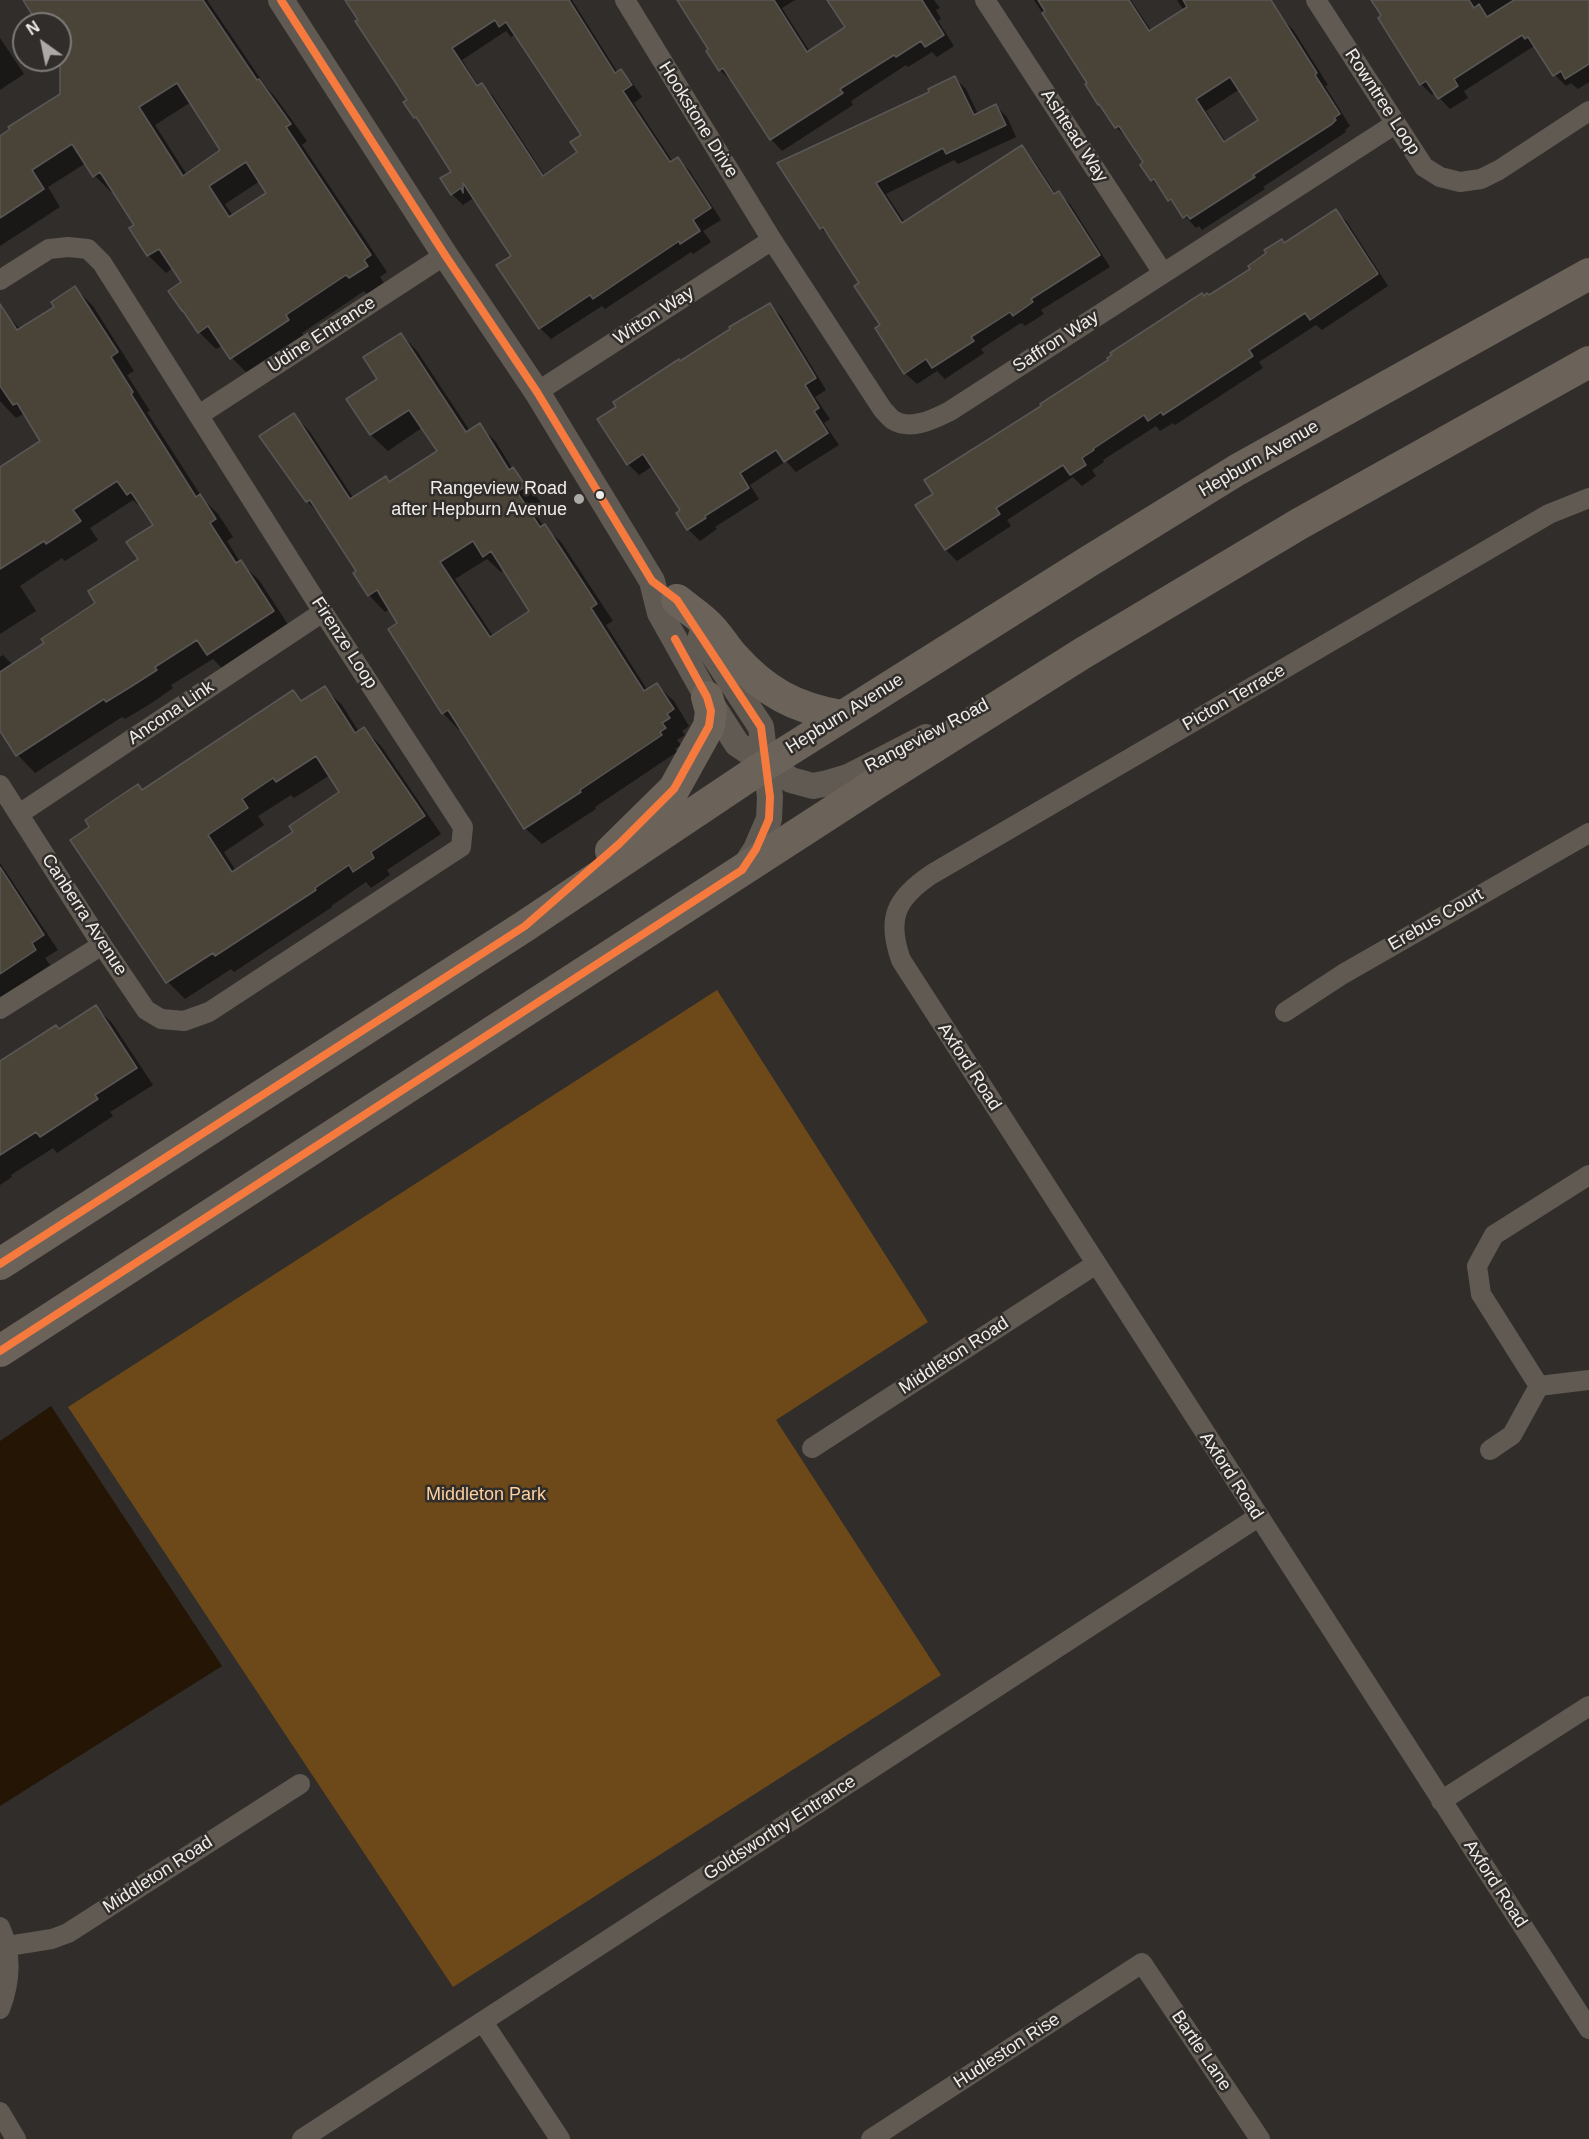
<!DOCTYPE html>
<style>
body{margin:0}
#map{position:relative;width:1589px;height:2139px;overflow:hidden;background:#302d2b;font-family:Helvetica,sans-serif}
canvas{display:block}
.north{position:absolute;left:12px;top:12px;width:60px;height:60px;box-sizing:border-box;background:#312d2a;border:2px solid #7d7a77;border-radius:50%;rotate:327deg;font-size:16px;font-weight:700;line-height:24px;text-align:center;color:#efedea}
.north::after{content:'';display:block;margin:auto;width:21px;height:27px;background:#acaaa7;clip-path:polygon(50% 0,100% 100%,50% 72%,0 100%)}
</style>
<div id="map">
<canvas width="1589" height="2139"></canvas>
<div class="north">N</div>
</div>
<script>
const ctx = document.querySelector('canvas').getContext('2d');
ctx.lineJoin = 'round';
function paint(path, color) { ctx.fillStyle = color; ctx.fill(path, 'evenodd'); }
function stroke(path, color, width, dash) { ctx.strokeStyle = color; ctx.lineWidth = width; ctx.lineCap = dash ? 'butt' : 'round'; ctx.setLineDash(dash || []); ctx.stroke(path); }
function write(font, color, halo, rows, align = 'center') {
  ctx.font = font + ' Helvetica,sans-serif'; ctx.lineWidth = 5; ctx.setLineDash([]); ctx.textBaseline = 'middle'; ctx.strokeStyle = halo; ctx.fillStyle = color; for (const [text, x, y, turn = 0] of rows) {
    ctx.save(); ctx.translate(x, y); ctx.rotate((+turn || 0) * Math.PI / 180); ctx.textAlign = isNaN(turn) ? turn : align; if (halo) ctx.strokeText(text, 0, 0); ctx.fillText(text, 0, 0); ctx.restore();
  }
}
paint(new Path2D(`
 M717,990l211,332 -152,98 165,255 -488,312 -385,-580z`), '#6d4919');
paint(new Path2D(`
 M51,1406l171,260 -222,140v-365z`), '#241505');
paint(new Path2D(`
 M24,0h183l59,87 10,11 31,43 -5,4 85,127 -7,5 4,6 -17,11 -3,-3 -62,42 3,5 -56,37 -17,-17 -9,-13 -7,4 -17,-17 -16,-50 -9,-15 -8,6 -18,-18 -16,-26 4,-3 -22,-35 -2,2 -17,-17 -9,-13 -38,24 12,20 -60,39v-108l78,-53 -18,-29v-32h-20zM191,102l31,49 -35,24 -32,-50zM260,181l8,13 -35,22 -8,-12z
 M347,0h225l46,73 3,-2 11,11 10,15 -8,6 39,59 5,-3 11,11 32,50 -18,11 8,11 -18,12 -2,-2 -86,57 -3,-3 -51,33 -11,-11 -27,-72 -39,-59v4l-2,-2 -9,6 -11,-11 1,-22 -30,-47 -8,-8 -6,-17zM506,31l5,6 4,-3 68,102 -4,17 -34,23 -52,-80 -12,-11 -2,2 -17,-27z
 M679,0h116l-13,8 28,44 37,-24 -18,-28h105l6,8 -4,2 5,9 -3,2 16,25 -17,11 -5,-5 -24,15 -2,-2 -55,36 2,4 -71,46 -11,-12 -38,-59 -2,1 -11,-11 -9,-21z
 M1034,0h97l21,32 32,-21 -7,-11h88l29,31 34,54 -3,1 25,40 -5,4 1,2 -83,55 2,2 -63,41 -3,-4 -3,2 -44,-48 -7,-17 -17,-24 -12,-12zM1240,89l20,32 -34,21 -20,-31z
 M1373,0h216v82l-11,7 -7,-6 -5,3 -11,-11 -21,-29 -70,45 4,7 -18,11 -15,-16 -3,2 -11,-11z
 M0,38l24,36 -24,16z
 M955,78l11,11 12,25 18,-8 11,11 9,20 -58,27 -4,-4 -68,34 19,29 119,-73 11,12 21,32 3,-1 11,11 40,63 -69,43 3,4 -19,12 -3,-3 -3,1 -38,25 3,4 -39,26 -8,-8 -20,13 -12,-11 -44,-90 -28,-43 -12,-12 110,-136z
 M1336,211l11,11 41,64 -66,44 -6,-5 -57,37 4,6 -88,57 -2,-2 -13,8 -4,-5 -53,34 1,2 -12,8 4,6 -14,10 -9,-9 -66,43 4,6 -54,35 -11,-11 -29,-45 18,-11 108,-88 161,-109h5l43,-28 33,-25z
 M75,288l18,18 41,65 -7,4 23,36 -3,1 56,87 15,15 15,23 -6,4 13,21 19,18 32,49 -65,43 -13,-13 -42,26 2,3 -23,16 -25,15 -3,-2 -87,56 -17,-18 -18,-27v-71l3,-2 10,10 33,-21 43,-34 51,-50 15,-34 -9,-14 -13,-12 -43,28 8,12 -33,21 -3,-3 -42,28 16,25 -36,23v-165l42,-28 -19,-27 -7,4 -16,-17v-85l5,-3 16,17 35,-23z
 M770,305l11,11 45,74 -11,7 15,22 -6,4 15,22 -43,27 -10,-11 -36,24 9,14 -44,28 2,2 -17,12 -12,-12 -10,-16 4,-3 -29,-44 -14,9 -11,-11 53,-101z
 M401,334l16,17 53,80 9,-6 17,17 17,28 16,16 12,17 -9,6 12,18 17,15 52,79 -7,4 42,66 9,-6 17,16 15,25 -7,5 3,4 -8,5 4,5 -6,4 2,3 -82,55 1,2 -54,35 -17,-16 -63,-100 -3,2 -16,-17 -44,-90 -9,-14 -5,3 -16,-17 -11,-23 -36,-55 -15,-16 -13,-86 16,17 44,67 31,-21 5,5 49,-32 -16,-24 -35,24 -17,-16 -23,-36 31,-20zM487,559l14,13 4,-3 27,43 -39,24 -38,-57z
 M324,688l18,17 17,27 5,-3 17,17 60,88 -54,36 3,5 -19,13 -5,-6 -35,24 1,1 -98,65 -3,-3 -46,30 -17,-17 -96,-142 221,-148 10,10zM330,775l11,18 -46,40 -59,38 -12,-19 40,-27 -6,-9 33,-21 3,3z
 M0,863l58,87 -13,8 5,7 -50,33z
 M96,1007l16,16 41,62 -43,27 3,4 -56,37 -4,-5 -42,27 1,2 -12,8v-126l2,2 58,-31z`), '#0007');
const building = new Path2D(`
 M23,0h180l54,80 2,-1 32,45 -5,3 85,128 -7,5 4,6 -19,12 -3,-3 -60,40 3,5 -59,39 -22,-33 -10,7 -15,-22h-1l-14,-20 13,-9 -22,-33 -12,7 -18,-28 5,-3 -34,-53 -7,5 -21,-33 -40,26 12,19 -44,29v-82l10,-7 -2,-2 52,-33v-70h-22zM177,83l43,67 -37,26 -44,-69zM246,162l20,31 -37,24 -20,-31z
 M345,0h224l46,73 6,-4 11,16 -9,6 47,71 8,-5 33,51 -18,12 7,11 -20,13 -1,-3 -86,58 -3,-4 -51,34 -43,-64 15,-9 -48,-73v10l-2,-5 -10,7 -11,-17 11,-6 -35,-55 -2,1 -11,-16 4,-2 -52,-79 3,-1zM495,20l4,7 7,-5 75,113 -11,7 7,10 -34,24 -61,-93 -5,3 -25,-38z
 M677,0h97l33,52 38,-25 -18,-27h95l22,35 -19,12 -4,-6 -25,16 -2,-2 -54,34 3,4 -73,47 -47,-72 -4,3 -13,-20 2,-2z
 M1038,0h91l20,31 38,-24 -4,-7h88l46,73 -2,2 25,39 -6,4 2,2 -4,4 -79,51 2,2 -65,42 -3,-4 -4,3 -12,-19 -3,2 -14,-22 -3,2 -11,-16 3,-3 -24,-36 -4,2 -16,-24 -1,1 -13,-21 2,-1 -45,-70 3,-2zM1230,77l28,43 -34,22 -28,-43z
 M1371,0h98l5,8 5,-4 8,13 27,-17h75v64l-24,15 -4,-8 -8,5 -25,-39 -3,2 -3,-4 -68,44 4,7 -20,13 -12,-18 -6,4 -42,-67 3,-3z
 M955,76l19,39 22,-11 10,21 -60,29 -3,-6 -67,35 26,40 120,-78 32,49 5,-3 41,64 -69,44 2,3 -20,14 -3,-4 -3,2 -36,23 3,4 -42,27 -6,-9 -22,15 -29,-46 5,-3 -26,-39 5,-3 -36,-56 -3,2 -43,-66 152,-71 -1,-3z
 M1336,209l42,65 -68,46 -5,-7 -56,37 4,6 -90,59 -2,-3 -13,9 -4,-6 -51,34 1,1 -12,8 4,7 -16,10 -7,-10 -67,43 4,6 -55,36 -30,-45 18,-11 -9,-14 117,-74 -1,-2 68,-44 -1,-2 5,-3 -2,-2 92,-60 2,3 3,-3 2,2 41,-26 -2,-3 18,-13 -2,-3 18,-11 2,4z
 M75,286l43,66 -7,5 22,35 -2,2 65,103 4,-3 16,25 -6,4 26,40 5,-3 33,51 -67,44 -10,-15 -42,27 2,3 -25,16 -26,16 -2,-3 -88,57 -16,-25v-59l44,-29 -3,-4 54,-36 -7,-12 50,-32 -12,-17 27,-17 -22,-33 -4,3 -10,-14 -44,29 8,11 -35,23 -2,-3 -44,28v-102l40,-26 -23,-38 -4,2 -13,-19v-82l17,26 37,-23 -3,-5z
 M770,303l46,75 -11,7 14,23 -5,3 14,22 -44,29 -8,-12 -36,23 9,15 -44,28 1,2 -19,12 -11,-17 4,-3 -37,-56 -16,11 -30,-46 19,-12 -3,-5 66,-43 1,2 50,-32 -1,-2z
 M401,333l65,99 14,-9 29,47 4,-3 13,19 -9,6 23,35 5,-3 52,80 -6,4 53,83 13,-8 17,26 -7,5 3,4 -8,5 4,5 -6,4 2,3 -82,55 1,2 -57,37 -76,-119 -6,4 -54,-85 9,-6 -20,-33 -9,6 -15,-23 3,-2 -46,-71 -4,2 -47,-66 35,-23 56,86 36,-23 3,6 48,-31 -28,-41 -39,25 -24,-36 31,-20 -14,-22zM473,541l10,16 8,-6 38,60 -39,26 -50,-75z
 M325,686l30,47 9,-6 61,89 -54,36 3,6 -21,14 -4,-7 -34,23 1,2 -101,66 -2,-3 -47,30 -96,-143 19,-13 -4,-7 32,-22 21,-14 4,6 151,-100 8,11zM316,756l23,36 -50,34 4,6 -61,40 -24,-37 40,-27 -6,-9 31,-21 3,4z
 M0,867l44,68 -12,8 4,7 -36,24z
 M96,1005l41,63 -42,27 3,4 -58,38 -4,-5 -36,23v-94l56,-36 3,4z`);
paint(building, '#4a4338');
stroke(building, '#595756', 1.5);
stroke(new Path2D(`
 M625,0l147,240 111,170c3,3 7,8 10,10 18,11 41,-1 57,-9l445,-287
 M985,0l178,273
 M1316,0l108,167 16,10 20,5 21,-3 18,-9 90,-59
 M0,280l49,-31 19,-2 20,2 14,14 221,349 140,215 -2,20 -252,165 -25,9 -23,-2 -15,-9 -44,-65 -102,-160
 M537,392l235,-152
 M199,415l246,-160
 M1589,498l-40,16 -617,360c-36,24 -46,44 -31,86l688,1069
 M19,814l304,-202
 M0,1009l102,-64
 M1285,1012l58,-38 246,-141
 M1539,1386l-58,-92 -4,-28 17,-31 95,-60
 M812,1448l284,-184
 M1490,1450l22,-15 27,-49 50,-6
 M1441,1801l148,-95
 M0,1927c12,27 11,54 0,82
 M8,1946l44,-7 16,-6 232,-149
 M483,2022l77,117
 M0,2112l16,27
 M302,2139l956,-622
 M871,2139l271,-176 118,176`), '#615a52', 20);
stroke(new Path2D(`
 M281,0l164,255 92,137 115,189 8,32 47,84 30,47 54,36 22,6 15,-3 20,-6 78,-40
 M701,636l60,91 9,70 -1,22 -13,30 -13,20`), '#615a52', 26);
stroke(new Path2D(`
 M677,600c11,9 24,17 33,27 9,9 15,20 23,29 32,36 62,52 108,60
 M611,851l63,-62 35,-63 2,-15 -4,-14
 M0,1264l525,-338 242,-162 324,-204 146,-90 352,-196
 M0,1351l875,-567 208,-131 216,-129 290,-162`), '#6b6259', 32);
stroke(new Path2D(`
 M0,1264l525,-338 94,-82 55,-55 35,-63 2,-15 -4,-14 -32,-58
 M0,1351l742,-481 14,-21 13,-30 1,-22 -9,-70 -84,-127 -25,-19 -115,-189 -92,-137 -164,-255`), '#f6793e', 8);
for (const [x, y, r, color] of [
 [600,495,5,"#efedea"],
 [579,499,6,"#acaaa7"]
]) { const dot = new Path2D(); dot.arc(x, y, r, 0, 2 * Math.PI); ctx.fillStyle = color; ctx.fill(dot); stroke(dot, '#312d2a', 2); }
write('18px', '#efedea', '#312d2a', [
 ["Rowntree Loop",1382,102,57],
 ["Hookstone Drive",698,120,58],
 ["Ashtead Way",1074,136,57],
 ["Witton Way",654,316,-33],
 ["Udine Entrance",322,335,-33],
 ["Saffron Way",1056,342,-33],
 ["Hepburn Avenue",1259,459,-30],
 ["Firenze Loop",344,643,57],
 ["Picton Terrace",1234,698,-30],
 ["Ancona Link",171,713,-34],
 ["Hepburn Avenue",845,714,-32],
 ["Rangeview Road",927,736,-28],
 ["Canberra Avenue",84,915,57],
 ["Erebus Court",1436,920,-30],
 ["Axford Road",969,1067,57],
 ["Middleton Road",954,1356,-33],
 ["Axford Road",1231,1476,57],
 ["Goldsworthy Entrance",780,1828,-33],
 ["Middleton Road",158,1875,-33],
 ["Axford Road",1495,1884,57],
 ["Hudleston Rise",1007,2051,-33],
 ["Bartle Lane",1201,2051,56]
]);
write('18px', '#efedea', '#312d2a', [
 ["Rangeview Road",567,489],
 ["after Hepburn Avenue",567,510]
], 'right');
write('18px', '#fcd0a0', '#312d2a', [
 ["Middleton Park",486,1495]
]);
</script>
